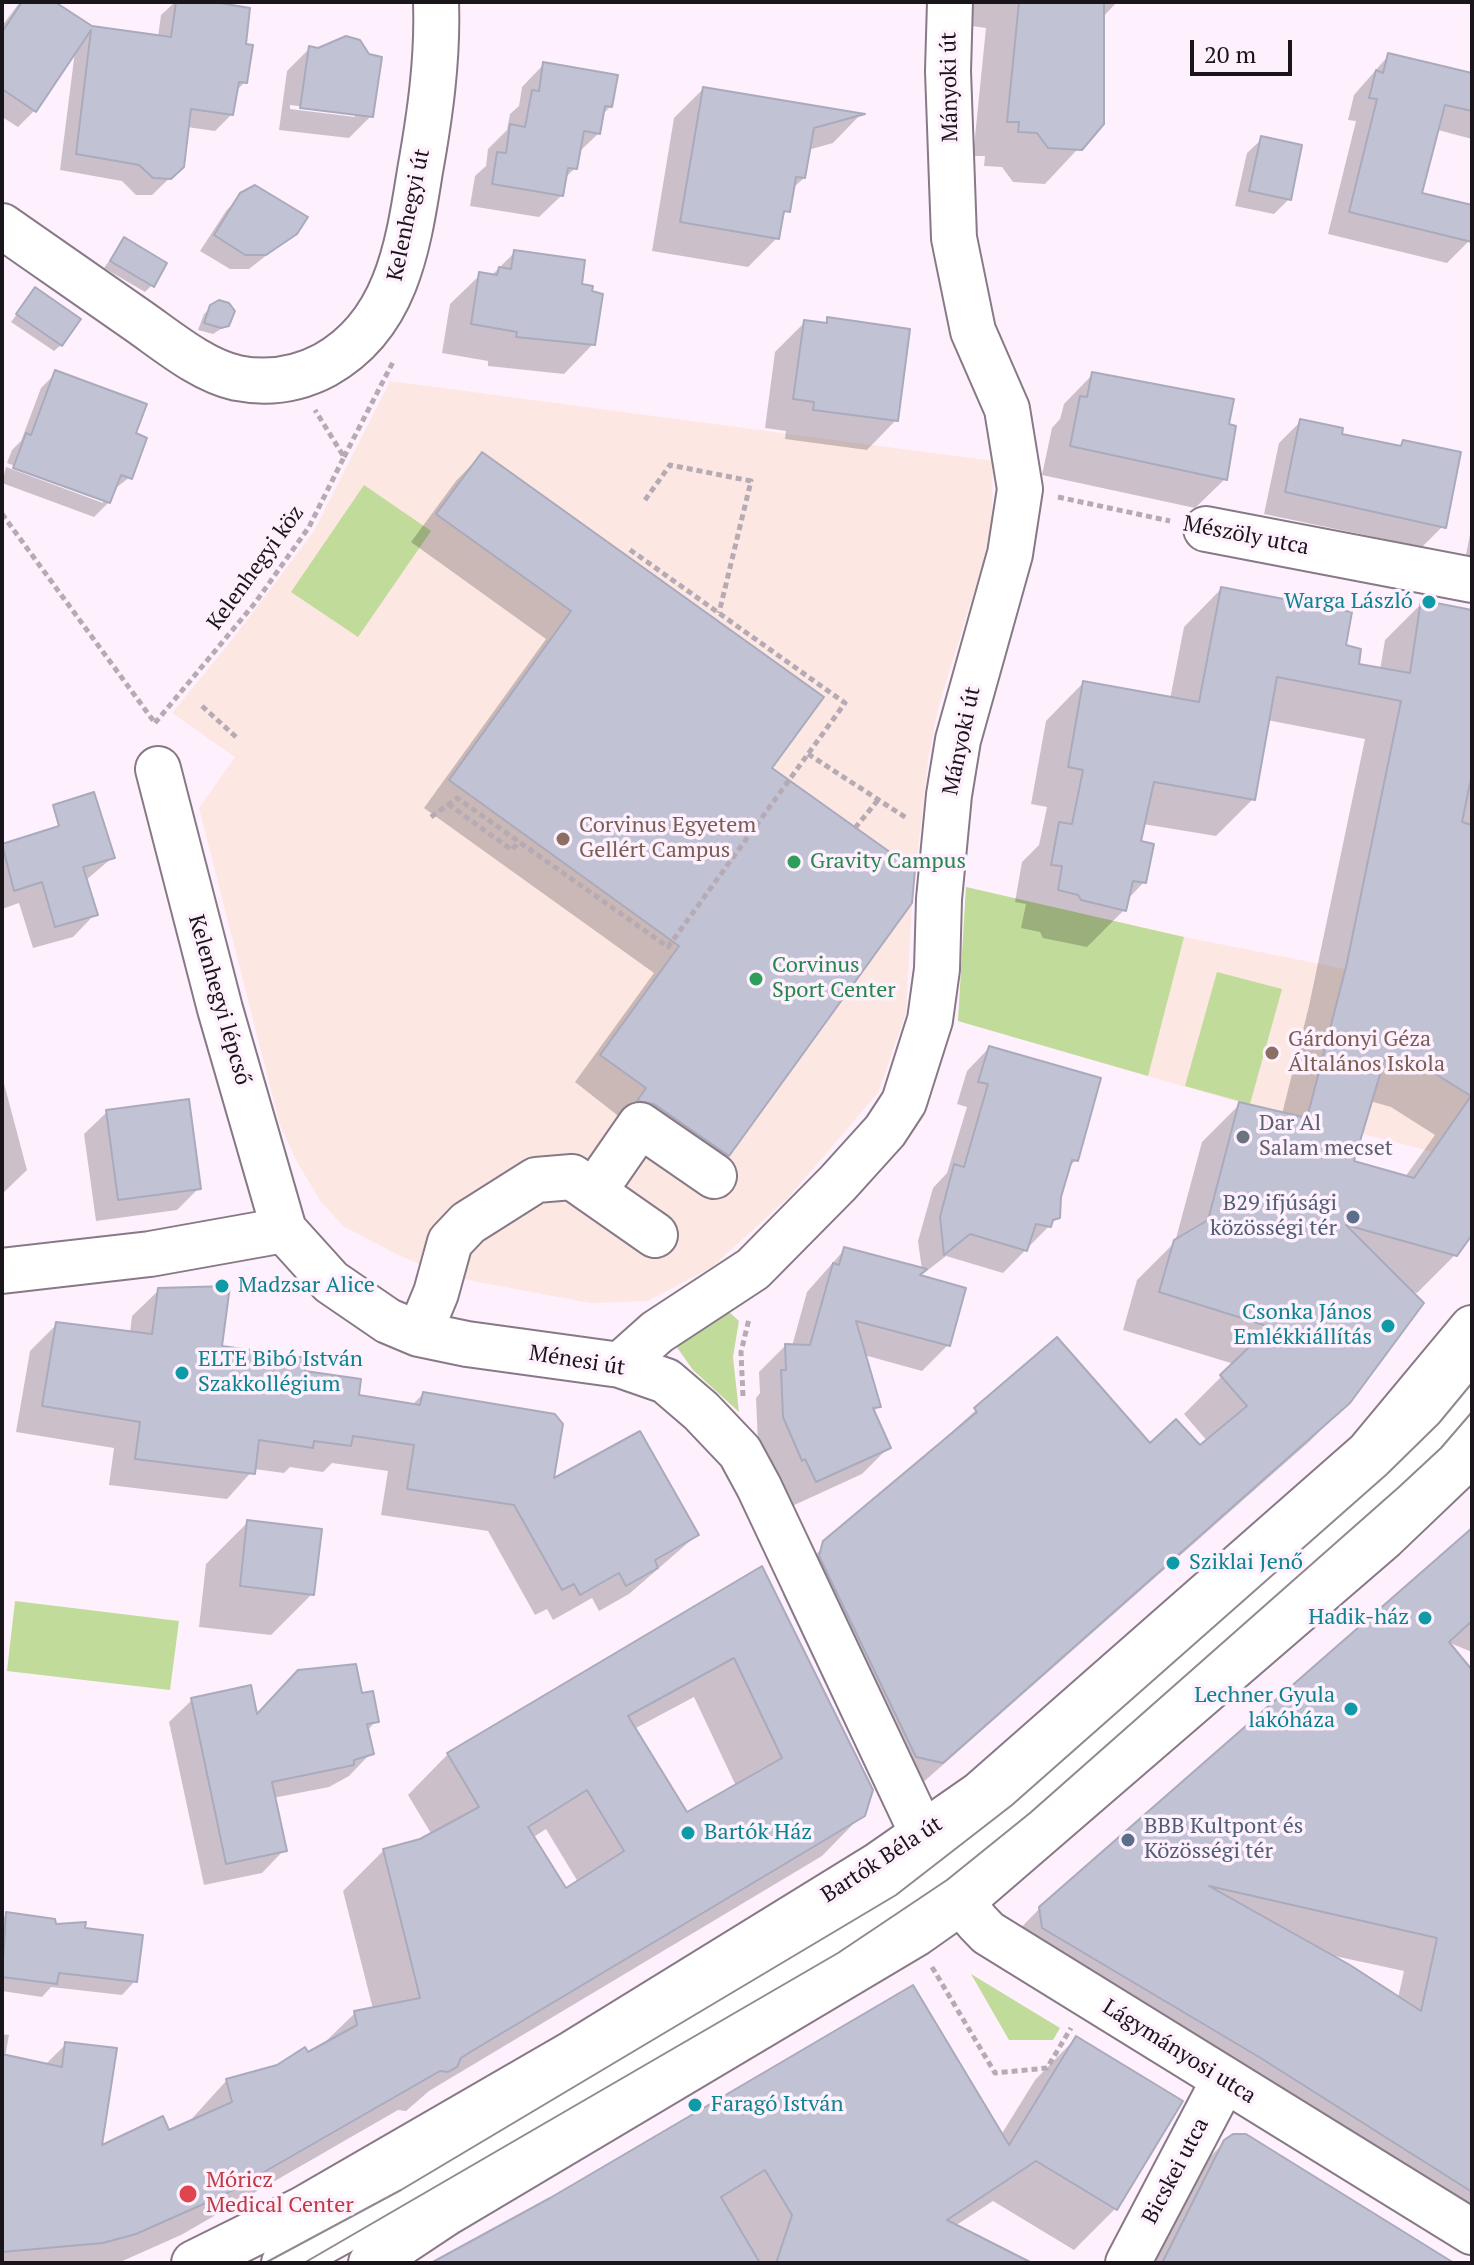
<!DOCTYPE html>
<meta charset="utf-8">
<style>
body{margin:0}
#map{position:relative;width:1474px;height:2265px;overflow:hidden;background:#fef1fd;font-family:"PT Serif",serif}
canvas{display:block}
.frame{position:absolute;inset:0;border:4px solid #1a151a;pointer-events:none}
.scale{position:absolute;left:1190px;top:40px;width:102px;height:36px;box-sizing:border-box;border:4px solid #1a151a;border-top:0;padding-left:10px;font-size:24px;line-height:28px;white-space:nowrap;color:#1a151a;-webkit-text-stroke:6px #fef1fd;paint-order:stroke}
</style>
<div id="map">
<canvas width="1474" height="2265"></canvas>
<div class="frame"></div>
<div class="scale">20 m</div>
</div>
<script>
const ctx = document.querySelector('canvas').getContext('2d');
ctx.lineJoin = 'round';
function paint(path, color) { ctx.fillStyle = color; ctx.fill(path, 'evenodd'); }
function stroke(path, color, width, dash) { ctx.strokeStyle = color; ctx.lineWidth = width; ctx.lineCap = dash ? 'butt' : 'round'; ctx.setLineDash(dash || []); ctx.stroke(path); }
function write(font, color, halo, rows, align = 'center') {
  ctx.font = font + ' "PT Serif",serif'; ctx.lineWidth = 7; ctx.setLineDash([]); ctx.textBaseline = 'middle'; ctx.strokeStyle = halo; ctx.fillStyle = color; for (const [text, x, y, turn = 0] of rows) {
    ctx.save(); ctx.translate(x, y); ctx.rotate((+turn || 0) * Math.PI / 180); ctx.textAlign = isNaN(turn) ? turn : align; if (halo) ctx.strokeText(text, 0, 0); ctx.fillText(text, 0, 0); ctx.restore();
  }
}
paint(new Path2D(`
 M390,381l603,80 -1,57 -8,41 -46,150 -10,52 -16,142 -6,110 -28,80 -90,105 -76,69 -64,34 -58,2 -117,-22 -42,-12 -35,-15 -53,-28 -22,-24 -24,-40 -17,-37 -81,-317 36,-51 -63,-44 59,-72 83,-110z
 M966,887l218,50 288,57v168l-245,-63 -269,-78z`), '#fce7e3');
paint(new Path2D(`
 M364,485l67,46 -73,106 -67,-45z
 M966,887l218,50 -36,139 -190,-55z
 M1217,972l65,17 -32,115 -65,-18z
 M727,1310l12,11 -6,36 6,55 -46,-42 -17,-24 4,-8z
 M15,1601l164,20 -9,69 -163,-19z
 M971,1974l89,54 -7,12h-44z`), '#c1db9a');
paint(new Path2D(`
 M20,2h32l39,26 67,9 3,-22 14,-13h26l43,43 1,37 -10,10 -3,22 -17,17 -28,-4 -5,39 -30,29h-16l-14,-14 -62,-11 15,-119 -41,60 -16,16 -16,-10v-91z
 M974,2h143l-15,16v105l-57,61 -32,-2 -11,-15 -18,-1 1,-10h-12l13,-128 -14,-2z
 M310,48l9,2 52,66 -22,22 -70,-8 8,-59zM290,105l65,8v4l-65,-8z
 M1389,55l83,20v64l-34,-9 -18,64 52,13 -3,34 -22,22 -119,-29 28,-113 -8,-1 6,-25z
 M544,64l67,42 -9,9 -3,18 -21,20 -3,15 -11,11 -2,16 -23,22 -69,-11 5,-30 11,-10 2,-17 19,-19 3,-16 9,-8 3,-19z
 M703,89l157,26 -27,28 -25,7 -4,28 -12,11 -15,49 -29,29 -96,-16 22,-133z
 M1262,139l27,60 -15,15 -39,-8 12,-53z
 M241,195l54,38 -46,36h-19l-30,-18 26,-40z
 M124,240l28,45 -7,7 -41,-24z
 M515,252l65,34 13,58 -29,30 -76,-8v-5l-46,-8 8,-49 30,-29 11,1z
 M35,290l26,55 -7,6 -43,-29z
 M211,307l16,18 -14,9 -15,-4 6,-16z
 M828,320l68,100 -29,30 -82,-11 1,-8 -21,-3 10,-76 30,-30 18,3z
 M56,373l77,61 -3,43 -18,14 -3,11 -15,15 -92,-34 4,-16 97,36v-5l-96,-35 5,-13 9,-9 20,-53z
 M1093,374l133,52 -1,53 -30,29 -153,-33 10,-47 8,-9 4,-15z
 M1301,421l39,15 58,12 5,-6 41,83 -22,22 -158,-33 15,-71z
 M482,454l288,314 -43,387 -26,26 -126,-99 79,-109 -230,-165 122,-169 -135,-97 45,-61z
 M1472,524v75l-13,-38 7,-6z
 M1221,589l123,58 12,18 24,5 5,-30 37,-37 50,10v618l-17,24 -38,38 -8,-2 -61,111 -38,39 -407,359 -25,-5 -95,-200 3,-14 190,-171 174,36 50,2 8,-6 -24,-28 50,-50 -111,-34 14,-50 38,-38 27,-100 38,-38 42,10 27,-108 56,-267 -98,-19 -14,79 -37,37 -73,-12 -4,18 5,40 -17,18 -3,10 -37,37 -44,-9 -3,-6 -19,-4 5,-24 -11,-2 7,-40 17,-17 8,-38 -16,-3 15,-83 37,-38 87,16 14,-72zM1370,1101l21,6 44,28 -30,42 -53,-14z
 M100,815l13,42 -28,24 10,33 -22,23 -40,11 -14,-45 -17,6v-63z
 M989,1048l87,112 -9,9 -9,48 -55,56 -57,-17 -27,21 29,68 -26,26 -58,-16 15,51 -6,6 15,36 -26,26 -72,33 -32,-63 -2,-46 4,-5 -1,-21 26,-26h7l15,-54 38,-43 77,21 -4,-29 15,-53 14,-15 20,-66 -10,-3 10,-33z
 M2,1076l25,94 -25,24z
 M107,1112l92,76 -22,22 -81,11 -12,-87z
 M159,1290l61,58 83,25 54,24 55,8 11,-11 128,88 146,53 -68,59 -30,17 -7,-13 -39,22 -6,-11 -12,6 -47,-84 -107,-16 7,-44 -56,-8 -9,9 -33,-5 -6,6 -30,-4 -27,30 -118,-14 5,-37 -98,-16 14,-81 27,-27 73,9 2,-17z
 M248,1522l64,72 -41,41 -72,-8 7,-63z
 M1472,1530v122l-27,-11 27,32v542l-466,-272 34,-35zM1330,1955l74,16 -6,27z
 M761,1568l102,246 -41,42 -393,235 -23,20 -8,-1 -217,125 -63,28h-116v-229l7,1 -4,22 40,8 21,-21 33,105 69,-17 19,-8 40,-44 51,-13 41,-19 36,-35 18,-4 -30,-118 41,-41 48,-15 -24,-40 40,-41zM694,1697l42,89 -50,28 -52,-85zM546,1829l32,53 -13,9 -33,-53z
 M360,1695l16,26 -10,11 5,21 -22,23 -20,11 -56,11 11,52 -22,23 -58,12 -35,-163 23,-22 64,16z
 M7,1914l76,16 52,51 -13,14 -71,-8 -9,10 -40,-6v-72z
 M912,1987l89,148 34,-55 41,-42 39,171 -41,41 -81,-49 -38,25 72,37h-582z
 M1226,2141l224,122h-305l41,-83z`), '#0003');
const building = new Path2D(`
 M22,2h33l37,24 79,11 5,-35h38l36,6 -4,36 7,1 -6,38 -8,-1 -6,33 -42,-6 -7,58 -13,12 -18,-1 -14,-13 -63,-11 15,-124 -55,82 -34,-23v-57z
 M1019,2h85v122l-22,26 -34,-2 -11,-15 -19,-1 1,-10h-12z
 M346,36l14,4 9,14 13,3 -9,60 -73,-9 9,-62 9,2z
 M1388,53l84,20v38l-27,-6 -23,88 50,12v37l-123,-30 28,-113 -8,-1 7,-28 7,3z
 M543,62l75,13 -6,32 -7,-1 -5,28 -16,-3 -7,38 -9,-1 -5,28 -71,-12 5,-32 9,1 4,-29 15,3 7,-37 7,1z
 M703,87l162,27 -51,14 -9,50 -9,-1 -6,35 -6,-1 -5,28 -99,-17z
 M1261,136l41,9 -11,55 -42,-9z
 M255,185l53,32 -11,17 -31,21h-21l-31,-20 26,-42z
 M124,237l43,26 -13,24 -44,-26z
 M514,250l71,10 -3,24 11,2 -1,5 11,3 -8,51 -79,-8 1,-5 -46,-8 8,-52 18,3 2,-8 12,2z
 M35,287l46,32 -19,27 -46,-32z
 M219,300l10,3 6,8 -6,15 -8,2 -17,-5 6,-18z
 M827,317l83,12 -12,92 -85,-11 1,-8 -21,-3 11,-79 23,3z
 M55,370l92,34 -11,29 11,5 -15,41 -11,-4 -11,28 -97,-35 13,-35 5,2z
 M1092,372l142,27 -5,25 7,2 -9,54 -157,-34 10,-50 7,1z
 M1300,419l43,9 -1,6 59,12 2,-6 58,12 -15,76 -161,-36z
 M482,452l342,245 -52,71 143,102 -3,33 -183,253 -75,-52 -17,-3 9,-13 -46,-33 79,-109 -230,-166 122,-169 -135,-97z
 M1221,587l131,25 -6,33 15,4 -2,15 51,9 11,-73 51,10v164l-10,48 10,3v410l-15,21 -111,-31 78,78 -74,100 -407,360 -27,-6 -97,-201 4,-15 154,-129 -3,-4 83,-71 93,106 26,-24 24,26 47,-39 -27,-31 50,-48 -111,-35 15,-52 34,-20 31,-118 68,16 39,-151 55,-266 -124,-24 -22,123 -101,-18 -13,59 13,3 -8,39 -13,-2 -7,30 -45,-11 -3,-5 -20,-5 4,-24 -11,-1 8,-43 13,2 11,-54 -15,-3 15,-86 116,21zM1385,1058l44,12 42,26 -57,82 -60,-17z
 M94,792l21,66 -32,9 15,48 -43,12 -13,-45 -28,9 -12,-47 57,-18 -6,-21z
 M989,1046l112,32 -23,83 -6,-1 -11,37 -1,21 -7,2 -2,7 -15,-3 -9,27 -57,-17 -26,21 -4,-38 14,-53 10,3 24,-83 -10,-2z
 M189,1099l12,90 -83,11 -12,-90z
 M844,1247l83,22 -7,6 46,13 -16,58 -94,-25 25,86 -8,1 18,40 -75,34 -11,-23 -3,2 -19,-44 -2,-47h5l-1,-26 25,1 23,-82 6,2z
 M230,1286l-8,60 85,12 -2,13 56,8 -2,16 61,10 3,-13 132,22 8,10 -9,54 86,-47 59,104 -44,25 3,8 -32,18 -7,-13 -39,22 -6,-11 -12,6 -48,-85 -107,-16 7,-44 -61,-9 -2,10 -37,-5 -1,7 -54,-8 -4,34 -120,-15 5,-37 -98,-16 14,-84 96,12 6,-46z
 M247,1520l75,9 -8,66 -74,-9z
 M1472,1528v93l-23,21 23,28v522l-213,-135 -217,-129 -3,-21zM1209,1886l228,52 -16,73 -71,-46z
 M762,1566l111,224 -8,26 -393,235 -11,7 -4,9 -9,5 -8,-1 -216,124 -88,39 -33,9 -101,9v-198l60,13 3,-25 52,6 -15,97 61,-29 6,14 63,-28 -6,-23 51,-14 28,-18 3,5 49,-27 -3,-14 66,-13 -37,-149 37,-10 59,-32 -32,-54zM734,1658l48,100 -95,54 -59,-96zM587,1790l37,61 -58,37 -38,-61z
 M356,1664l6,29 11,-2 6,31 -12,2 7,30 -20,6v5l-82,17 15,69 -61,13 -35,-166 60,-13 6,29 41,-44z
 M6,1912l49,7 1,5 30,-2 -1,6 58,7 -6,47 -78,-9 -2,11 -55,-7z
 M913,1985l96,160 67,-109 107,65 -66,109 -81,-49 -89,59 85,43h-256l16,-48 -27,-45 -44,27 39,66h-329l119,-65z
 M1233,2134h13l208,129h-292l62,-123z`);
paint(building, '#c2c2d5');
stroke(building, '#aaaabd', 2);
const minor = new Path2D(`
 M2,226c45,31 90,63 135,94 29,20 64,50 100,58 31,6 60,2 88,-13 72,-40 83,-119 95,-194 10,-56 18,-112 16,-169
 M1206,529l266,51
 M158,769l62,240 64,221 47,52 57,39 31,13 48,10 153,21 46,16 35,30 39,41 19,35 164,348c18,36 36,70 65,98l484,299
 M595,1190l45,-65 74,51
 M2,1271l148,-17 134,-24
 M419,1334l17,-41 14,-51 18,-19 68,-43 36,-3 83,58
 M620,1365l37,-33 96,-63 85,-86 47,-52 19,-29 26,-82 7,-51 2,-70 10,-104 9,-55 52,-186 10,-65 -13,-80 -34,-78 -19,-93 -6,-167 2,-69
 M284,2263l133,-73 255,-150 270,-168 451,-391 79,-84
 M1128,2263l96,-183`);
const major = new Path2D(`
 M1472,1350c-10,21 -21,43 0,61
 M194,2263l109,-54 270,-156 305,-188 102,-71 388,-341 104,-125
 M371,2263l77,-51 469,-279 44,-31 423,-365 88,-84`);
stroke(minor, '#877986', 48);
stroke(major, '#877986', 48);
stroke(new Path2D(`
 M344,457l50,-97
 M1058,497l112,24
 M645,500l25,-35 81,16 -32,132
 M2,514l153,209
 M202,706l34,31
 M155,723l100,-120 54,-76 35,-70 -29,-47
 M808,754l100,65
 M448,804l64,46 7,-9
 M431,817l26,-19 211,149 177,-244 -216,-154
 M855,828l23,-28
 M743,1396l-2,-44 8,-33
 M932,1967l63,106 52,-5 24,-40
 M81,2261l1,2`), '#b6abb5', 5, [6, 4]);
stroke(minor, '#fff', 44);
stroke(major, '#fff', 44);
stroke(new Path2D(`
 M265,2263l136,-73 495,-295 116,-90 375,-331 52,-51 33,-40
 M304,2263l534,-310 109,-73 83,-67 369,-326 42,-39 31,-36`), '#928891', 2);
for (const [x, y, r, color] of [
 [1429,602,8,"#0f9aa8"],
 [563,839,8,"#8d6e63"],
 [794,862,8,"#2e9e5b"],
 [756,979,8,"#2e9e5b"],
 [1272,1053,8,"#8d6e63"],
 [1243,1137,8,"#6b7280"],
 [1353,1217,8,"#5c6f8a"],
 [222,1286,8,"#0f9aa8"],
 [1388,1326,8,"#0f9aa8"],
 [182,1373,8,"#0f9aa8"],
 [1173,1563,8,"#0f9aa8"],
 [1425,1618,8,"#0f9aa8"],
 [1351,1709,8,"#0f9aa8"],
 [688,1833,8,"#0f9aa8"],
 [1128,1840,8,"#5c6f8a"],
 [695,2105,8,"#0f9aa8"],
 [188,2194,10,"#e0444e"]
]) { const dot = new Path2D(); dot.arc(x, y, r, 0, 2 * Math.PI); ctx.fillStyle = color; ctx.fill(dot); stroke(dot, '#fef1fd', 3); }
write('22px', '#1a151a', '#fef1fd', [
 ["Mányoki út",950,87,-91],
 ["Kelenhegyi út",409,215,-78],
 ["Mészöly utca",1246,536,11],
 ["Kelenhegyi köz",256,568,-54],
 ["Mányoki út",962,741,-78],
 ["Kelenhegyi lépcső",219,1000,74],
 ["Ménesi út",577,1361,9],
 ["Bartók Béla út",882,1860,-33],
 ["Lágymányosi utca",1179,2052,32],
 ["Bicskei utca",1176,2171,-62]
]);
write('22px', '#0d838f', '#fef1fd', [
 ["Warga László",1413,602,"right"],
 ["Madzsar Alice",238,1286],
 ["Csonka János",1372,1313,"right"],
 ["Emlékkiállítás",1372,1338,"right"],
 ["ELTE Bibó István",198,1360],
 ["Szakkollégium",198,1385],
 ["Sziklai Jenő",1189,1563],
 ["Hadik-ház",1409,1618,"right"],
 ["Lechner Gyula",1335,1696,"right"],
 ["lakóháza",1335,1721,"right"],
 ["Bartók Ház",704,1833],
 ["Faragó István",711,2105]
], 'left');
write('22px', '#785e54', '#fef1fd', [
 ["Corvinus Egyetem",579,826],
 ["Gellért Campus",579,851],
 ["Gárdonyi Géza",1288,1040],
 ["Általános Iskola",1288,1065]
], 'left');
write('22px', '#27864d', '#fef1fd', [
 ["Gravity Campus",810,862],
 ["Corvinus",772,966],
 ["Sport Center",772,991]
], 'left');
write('22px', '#5b616d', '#fef1fd', [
 ["Dar Al",1259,1124],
 ["Salam mecset",1259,1149]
], 'left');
write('22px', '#4e5e75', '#fef1fd', [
 ["B29 ifjúsági",1337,1204],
 ["közösségi tér",1337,1229],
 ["BBB Kultpont és",1144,1827,"left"],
 ["Közösségi tér",1144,1852,"left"]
], 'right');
write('22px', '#be3a42', '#fef1fd', [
 ["Móricz",206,2181],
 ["Medical Center",206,2206]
], 'left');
</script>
